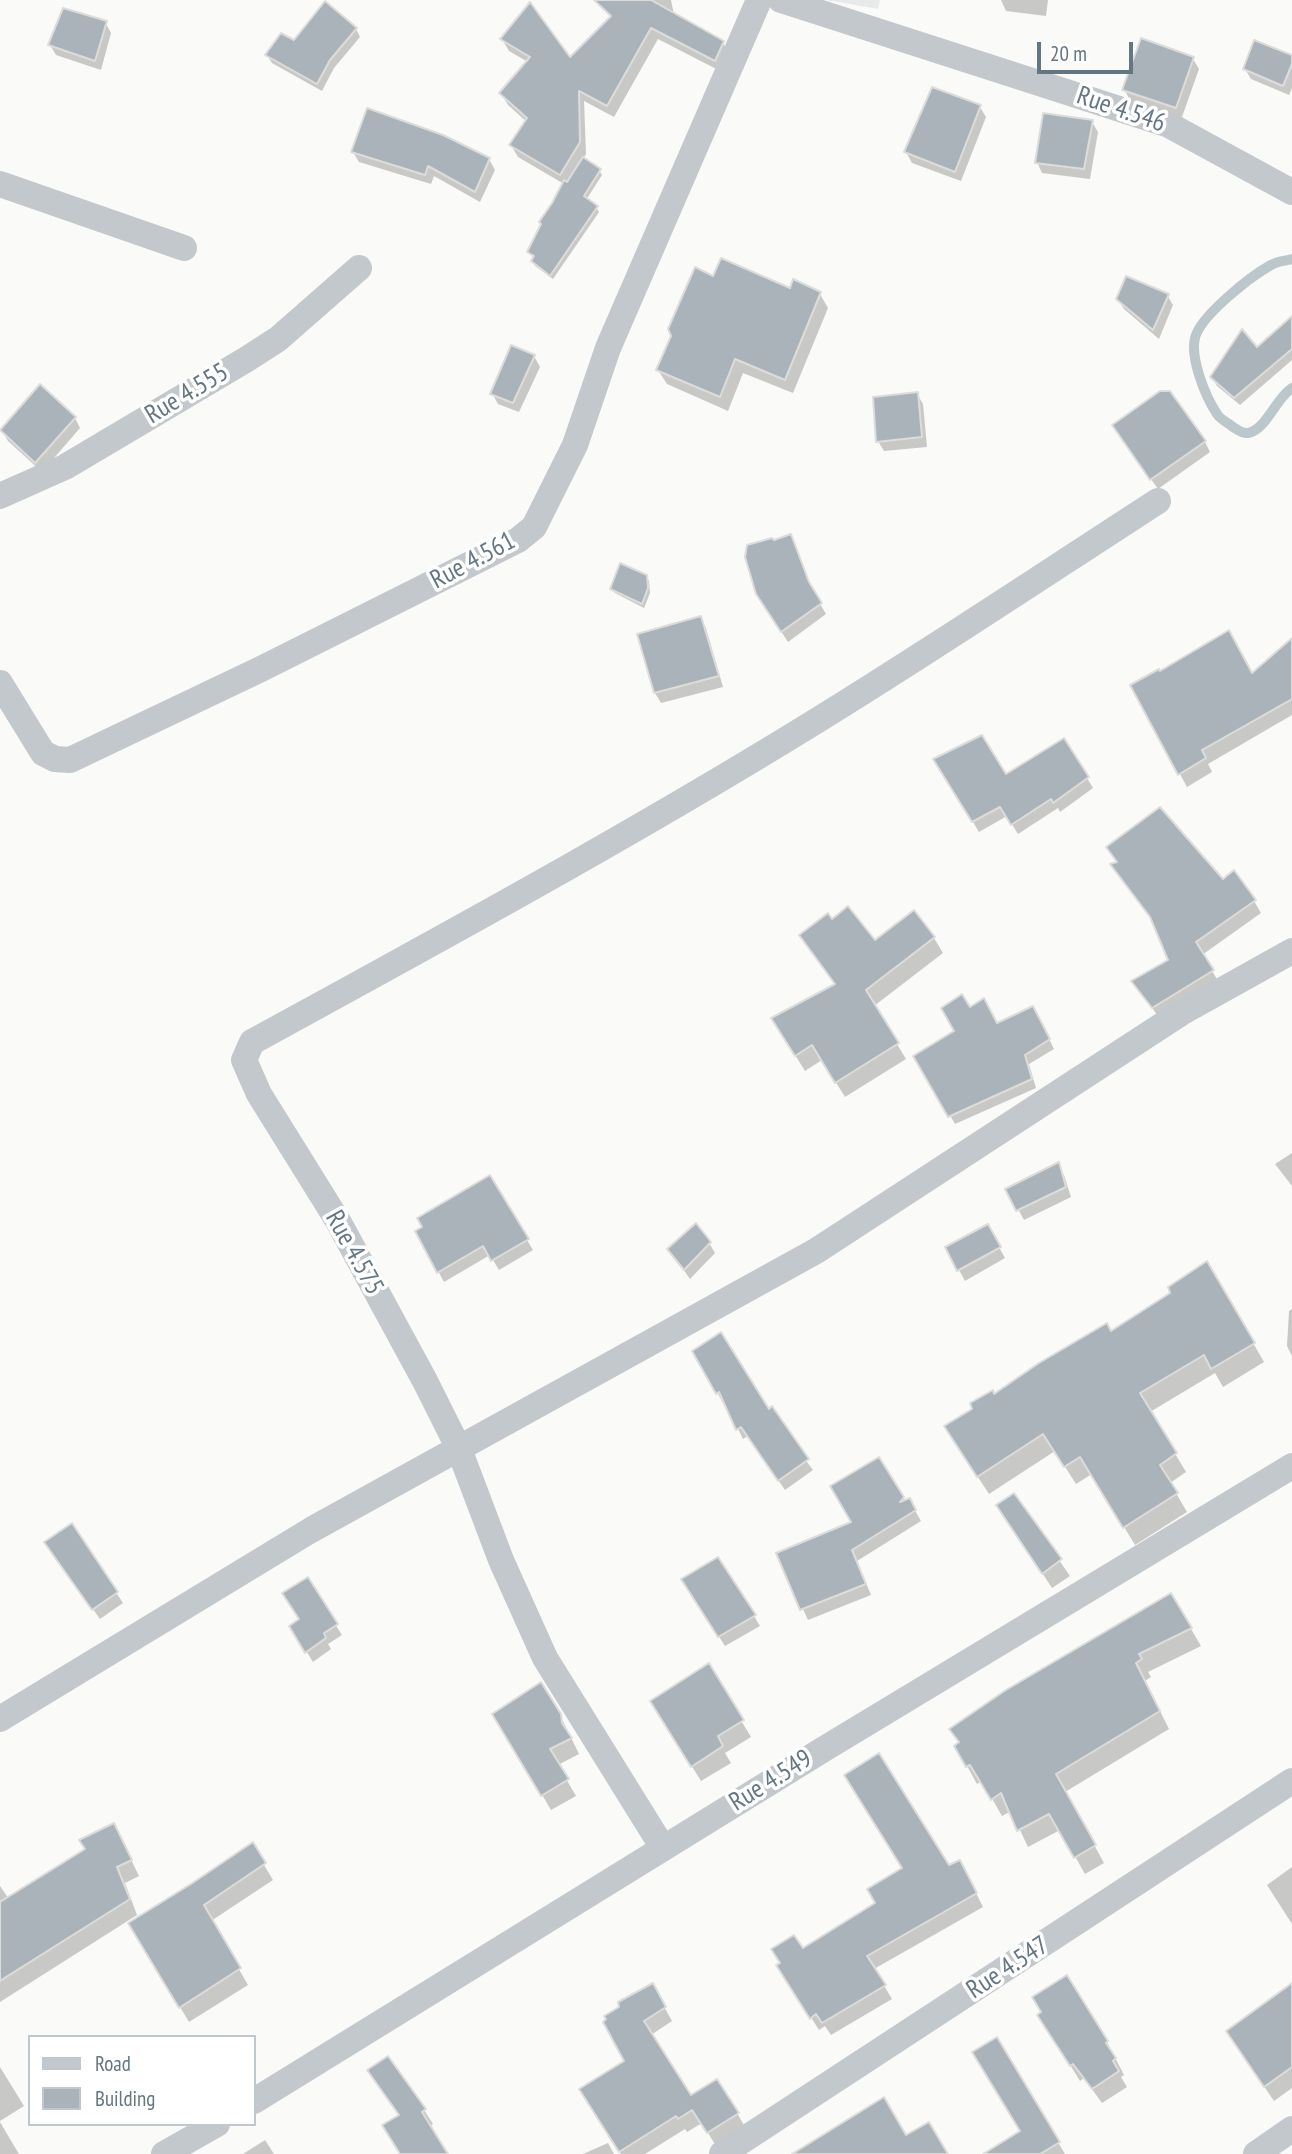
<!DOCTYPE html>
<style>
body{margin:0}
#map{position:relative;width:1292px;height:2154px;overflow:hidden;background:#fafaf8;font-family:"PT Sans Narrow",sans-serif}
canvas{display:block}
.legend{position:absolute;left:28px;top:2035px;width:228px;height:91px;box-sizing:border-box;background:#fff;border:2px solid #c1c8cd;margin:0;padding:9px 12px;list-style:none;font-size:21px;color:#657683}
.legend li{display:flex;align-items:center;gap:14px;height:35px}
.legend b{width:35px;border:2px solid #c1c8cd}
.scale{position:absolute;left:1037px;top:42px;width:96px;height:32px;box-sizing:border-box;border:4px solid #657683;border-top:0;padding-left:9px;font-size:21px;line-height:24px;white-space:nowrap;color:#657683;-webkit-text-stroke:5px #fff;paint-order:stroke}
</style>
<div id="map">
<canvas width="1292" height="2154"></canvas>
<ul class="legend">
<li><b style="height:9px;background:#c3c8cc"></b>Road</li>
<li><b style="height:19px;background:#aab3b9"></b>Building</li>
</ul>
<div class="scale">20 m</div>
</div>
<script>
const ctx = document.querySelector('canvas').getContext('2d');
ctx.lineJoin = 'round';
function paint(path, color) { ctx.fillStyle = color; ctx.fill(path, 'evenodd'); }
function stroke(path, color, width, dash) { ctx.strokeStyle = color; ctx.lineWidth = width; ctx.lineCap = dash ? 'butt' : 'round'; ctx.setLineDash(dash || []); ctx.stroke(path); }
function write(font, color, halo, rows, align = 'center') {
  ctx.font = font + ' "PT Sans Narrow",sans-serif'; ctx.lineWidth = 7; ctx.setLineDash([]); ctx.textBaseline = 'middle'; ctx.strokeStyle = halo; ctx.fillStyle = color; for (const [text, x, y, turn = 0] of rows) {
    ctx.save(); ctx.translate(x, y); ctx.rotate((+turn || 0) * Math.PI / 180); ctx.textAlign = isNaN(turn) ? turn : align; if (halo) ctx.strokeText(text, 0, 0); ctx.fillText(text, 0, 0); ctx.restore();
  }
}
paint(new Path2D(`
 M827,0h53l-2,9z`), '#e8e9e9');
paint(new Path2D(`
 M622,0h49l3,15 49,28 7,12 -8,17 -64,-33 -44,78 -30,-16 2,53 -3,5 16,11 3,5 -16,25 10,7 3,5 -46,67 -18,-13 -2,-5 1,-2 -5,-7 35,-68 -46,-27 -7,-12 16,-23 -19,-17 -7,-12 27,-31 -19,-11 -7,-12 67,20 43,-42z
 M1001,0h47l-2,16 -40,-5z
 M105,22l6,11 -10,37 -45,-15 -6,-10z
 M356,29l4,8 -26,31 -12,23 -50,-28 -5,-8 27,-13z
 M1292,57v31l-3,7 -38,-16 -6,-10z
 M1193,59l6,10 -17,48 -52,-17 -6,-11z
 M980,107l6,10 -25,64 -49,-18 -6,-11z
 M1092,122l6,10 -8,47 -48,-6 -5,-11z
 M353,152l136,7 6,11 -15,32 -46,-26 -3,8 -72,-22z
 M714,278l106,16 8,14 -35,85 -50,-20 -15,38 -61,-27 -9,-14z
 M1167,295l6,10 -14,34 -35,-30 -6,-10z
 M1292,331v29l-52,45 -23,-19 -5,-9z
 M534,356l6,11 -21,45 -21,-8 -6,-11z
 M917,394l6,10 4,43 -43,4 -6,-10z
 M75,418l5,10 -38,44 -34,-31 -6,-10z
 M1120,435l85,7 5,10 -52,37z
 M790,537l6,10 17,45 13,22 -38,28 -24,-37 10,-63z
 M646,576l3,5 1,12 -6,15 -29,-15 -3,-4z
 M700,618l6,10 17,59 -62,16 -6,-10 -16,-58z
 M1292,640v75l-84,49 4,8 -25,15 -55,-101 120,-11z
 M936,760l70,16 81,2 6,10 -33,24 -2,-4 -40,26 -11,-18 -28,16z
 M1113,865l109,16 32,20 7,12 -59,42 18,29 -60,35 -27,-38 37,-20 -16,-38z
 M832,921l43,21 59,-4 9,15 -69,53 32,53 -61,38 -23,-37 -17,11 -23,-37 53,-49 -34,-49z
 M969,1009l28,16 41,-8 16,32 -25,15 7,24 -81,36 -39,-68 41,-24z
 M1292,1153v33l-17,-22z
 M1058,1165l6,10 7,22 -47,23 -17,-31z
 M489,1178l44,72 -34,20 -9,-15 -46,27 -27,-50z
 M987,1226l18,32 -40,23 -18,-33z
 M709,1243l6,10 -25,26 -21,-30z
 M1207,1263l57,99 -41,25 -8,-14 -65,39 36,60 -16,11 17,29 -52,33 -43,-71 -16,10 -21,-33 -66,43 -32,-49 37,-49 117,-63 62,-40z
 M1292,1309v47l-5,-10 2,-35z
 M694,1351l74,60 45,59 -28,20 -37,-54 -5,3 -18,-37 -2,1z
 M879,1459l26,42 4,-1 12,21 -64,40 14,34 -63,25 -30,-66 76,-31z
 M1014,1495l56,81 -18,12 -44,-67z
 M72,1526l51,77 -23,16 -48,-67z
 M307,1580l35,55 -14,9 3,5 -18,13 -22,-36 10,-6z
 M689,1590l65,26 6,10 -35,20z
 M1171,1595l30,51 -53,26 3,5 -6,4 24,48 -104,63 39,71 -19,11 -25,-44 -32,17 -17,-36 -9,5 -20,-35 -5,3 -21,-38 4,-2 -9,-14z
 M708,1666l43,71 -26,16 6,10 -30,18 -40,-64z
 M495,1714l65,1 19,39 -21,11 18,31 -25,14z
 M122,1841l17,35 -14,7 12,32 -137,87v-116l9,13z
 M252,1845l21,35 -62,41 37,64 -59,37 -59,-99z
 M1292,1867v57l-25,-39z
 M967,1875l16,32 -109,62 18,30 -61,36 -6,-9 -6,4 -33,-52 17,-28z
 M652,1985l20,36 -21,14 39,62 47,16 8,14 -29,19 -14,-23 -15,9 -2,-3 -40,25h-24l-32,-50 38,-43z
 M1292,1986v102l-18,13 -37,-54z
 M1049,2031l58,11 17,33 -3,2 6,10 -25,16 -18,-25 -4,3z
 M996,2040l69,114h-79l36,-22z
 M0,2067l24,39 -24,15z
 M424,2110l9,14 -4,3 17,27h-45l-17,-28z
 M0,2122l10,17 9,15h-19z
 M265,2140l9,14h-31z
 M608,2143l6,11h-31z`), '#0003');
stroke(new Path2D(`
 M1292,259c-7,2 -15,2 -21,6 -20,11 -71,51 -76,73 -5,20 10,58 22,76 3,5 11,9 16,13 5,3 9,7 15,6 18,-3 28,-35 44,-45`), '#bbc7cb', 10);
const building = new Path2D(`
 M594,0h57l73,41 -9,20 -64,-33 -44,78 -28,-15 1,51 -20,33 -51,-30 18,-27 -28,-25 31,-36 -30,-18 30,-37 40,55 41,-41z
 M325,1l32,27 -27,32 -13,24 -52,-29 16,-22 13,7z
 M63,8l44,13 -12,40 -47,-16z
 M1141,38l53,19 -18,51 -54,-18z
 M1254,40l38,15v9l-9,22 -40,-17z
 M932,87l49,18 -26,67 -51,-20z
 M367,108l76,27 47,23 -15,34 -47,-26 -3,9 -74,-23z
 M1043,113l50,7 -9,49 -49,-6z
 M583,157l18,12 -17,27 14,10 -48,70 -19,-15 3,-5 -7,-4 14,-28 -2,-2 13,-19 12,-23 3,2z
 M721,258l69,30 3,-9 28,13 -36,88 -50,-21 -15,38 -64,-27 15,-34 -3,-7 27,-62 18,9z
 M1126,276l43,18 -16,36 -37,-31z
 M1292,316v33l-58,49 -24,-21 32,-48 15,18z
 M511,345l24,10 -22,48 -23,-9z
 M40,384l36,33 -41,46 -35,-33z
 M1160,391h10l36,50 -56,39 -38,-55z
 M918,392l4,45 -46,5 -3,-45z
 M791,534l18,48 13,21 -41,29 -25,-38 -11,-37 2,-12 25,-7 2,2z
 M620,563l27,12 1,13 -6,16 -32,-15z
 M701,616l18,60 -65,17 -17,-59z
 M1229,630l23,43 40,-35v61l-90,51 4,8 -28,17 -48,-90 29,-16 1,2z
 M982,735l24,39 58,-36 25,39 -36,26 -2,-4 -40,26 -11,-18 -28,15 -39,-63z
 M1160,807l63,72 11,-9 22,30 -60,42 18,28 -62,38 -21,-27 37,-21 -18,-43 -40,-53 7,-2 -11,-15z
 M848,906l27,34 39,-30 21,27 -69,53 33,53 -64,40 -23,-38 -17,11 -24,-38 64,-34 -36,-49 29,-22 4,6z
 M962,994l8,13 14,-9 13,25 36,-17 17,33 -25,16 7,24 -84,38 -35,-61 41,-25 -13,-23z
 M1059,1162l7,25 -50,24 -11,-22z
 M490,1175l39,64 -38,22 -8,-15 -46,27 -22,-42 7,-4 -5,-9z
 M696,1223l15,19 -27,28 -17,-21z
 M988,1224l13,23 -44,24 -12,-24z
 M1207,1261l48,82 -44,26 -7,-14 -64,38 37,60 -17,12 18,28 -55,35 -43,-71 -16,10 -21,-33 -66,43 -33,-51 28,-17 -2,-6 23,-13 1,4 45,-31 68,-40 4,8 59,-38 -2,-6z
 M721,1332l48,77 3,-3 37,53 -31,22 -37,-54 -5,3 -17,-38 -3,2 -24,-43z
 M879,1457l25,40 -4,5 10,-4 6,12 -64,40 14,34 -66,26 -24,-57 75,-31 -21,-36z
 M1014,1493l48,66 -20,15 -46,-69z
 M72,1523l46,69 -26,18 -48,-68z
 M718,1557l38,58 -38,22 -37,-58z
 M308,1577l30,47 -14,9 2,5 -21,15 -16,-27 10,-7 -17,-26z
 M1171,1593l21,35 -53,26 3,5 -6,4 24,48 -104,63 40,71 -22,13 -25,-44 -32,17 -16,-38 -10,7 -21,-35 -4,2 -12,-21 5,-4 -10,-13 57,-39z
 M709,1663l35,57 -26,16 5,10 -32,21 -41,-66z
 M541,1682l20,32 1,9 10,15 -22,11 19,30 -28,17 -49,-82z
 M879,1753l70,112 11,-5 17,33 -110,63 19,29 -64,38 -6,-9 -6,5 -34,-54 4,-2 -9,-14 23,-14 9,13 72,-45 -8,-14 35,-21 -58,-93z
 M114,1823l18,37 -15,7 13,32 -130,82v-79l85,-53 -6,-9z
 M253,1842l13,21 -62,42 37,63 -62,40 -51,-85 63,-39z
 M1067,1975l41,66 -2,2 10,15 -3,3 6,10 -27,18 -19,-25 -3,2 -33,-51 4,-3 -9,-15z
 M653,1983l13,24 -22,14 47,74 26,-16 22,34 -32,20 -15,-23 -14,9 -2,-3 -57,36 -40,-63 45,-28 -21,-39 3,-3 -2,-3 15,-9 -1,-5z
 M1292,1983v84l-28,20 -38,-56z
 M997,2037l63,105 -20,12h-57l37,-23 -48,-79z
 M388,2056l38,53 -4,3 26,42h-48l-18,-29 17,-10 -32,-45z
 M884,2097l22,38 23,-13 19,32h-156z`);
paint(building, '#aab3b9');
stroke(building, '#dcdcda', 2);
stroke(new Path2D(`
 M781,0l388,125 123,67
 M0,184l184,64
 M0,496l65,-29 182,-108 31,-20 81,-71
 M0,683l43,70 12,6 15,1 191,-91 257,-129 16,-13 41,-82 33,-97 151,-348
 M0,1719l311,-189 505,-279 365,-238 111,-62
 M663,1848l-118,-190 -44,-98 -42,-111 -34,-68 -87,-160 -79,-127 -15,-34 8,-18c199,-109 398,-217 590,-337 106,-66 211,-136 316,-204
 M254,2101l570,-352 468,-283
 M164,2154l53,-30
 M722,2154l570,-373
 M1256,2154l36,-25`), '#c3c8cc', 26);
write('26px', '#657683', '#fff', [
 ["Rue 4.546",1121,110,19],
 ["Rue 4.555",187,394,-31],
 ["Rue 4.561",473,561,-28],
 ["Rue 4.575",354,1253,61],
 ["Rue 4.549",771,1781,-32],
 ["Rue 4.547",1008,1968,-33]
]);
</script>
